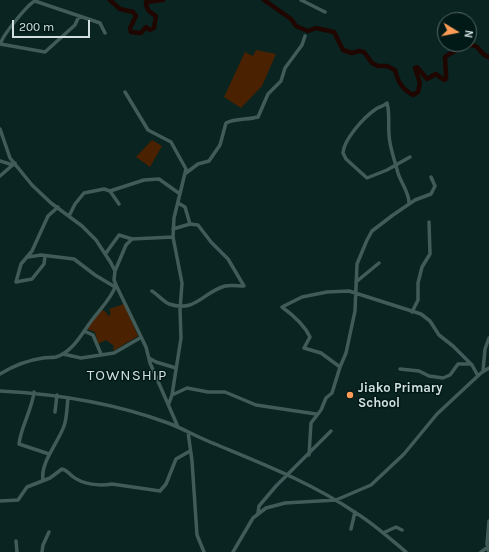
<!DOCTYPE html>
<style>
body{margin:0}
#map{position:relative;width:489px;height:552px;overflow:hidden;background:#092421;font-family:Karla,sans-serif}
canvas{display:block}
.north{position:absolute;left:437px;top:12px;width:40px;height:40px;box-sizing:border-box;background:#011a17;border:1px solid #546967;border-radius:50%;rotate:100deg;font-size:11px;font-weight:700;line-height:16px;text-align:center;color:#d1e0de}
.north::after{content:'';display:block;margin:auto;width:14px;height:18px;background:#fe9c57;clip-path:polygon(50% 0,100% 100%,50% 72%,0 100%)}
.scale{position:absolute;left:12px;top:20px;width:78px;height:18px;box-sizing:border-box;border:2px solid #d1e0de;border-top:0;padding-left:5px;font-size:12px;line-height:14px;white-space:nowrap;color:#d1e0de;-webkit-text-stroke:3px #011a17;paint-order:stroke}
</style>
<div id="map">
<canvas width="489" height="552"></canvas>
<div class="north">N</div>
<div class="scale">200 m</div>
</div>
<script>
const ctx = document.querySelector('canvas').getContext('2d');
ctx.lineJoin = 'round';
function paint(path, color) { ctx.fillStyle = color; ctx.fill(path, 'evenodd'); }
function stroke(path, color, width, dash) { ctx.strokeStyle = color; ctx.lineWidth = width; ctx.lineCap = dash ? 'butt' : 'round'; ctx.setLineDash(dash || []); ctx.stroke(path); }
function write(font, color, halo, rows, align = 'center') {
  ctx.font = font + ' Karla,sans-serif'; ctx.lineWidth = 3; ctx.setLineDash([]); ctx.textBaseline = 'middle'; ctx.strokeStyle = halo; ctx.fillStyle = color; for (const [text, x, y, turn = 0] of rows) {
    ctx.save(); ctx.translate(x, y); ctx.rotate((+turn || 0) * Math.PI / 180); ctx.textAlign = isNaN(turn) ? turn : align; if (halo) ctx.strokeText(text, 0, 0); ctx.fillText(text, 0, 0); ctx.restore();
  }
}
paint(new Path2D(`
 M256,50l20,4 -14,32 -21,22 -17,-11 21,-45 8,4z
 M152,140l10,6 -12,21 -14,-10z
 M124,304l14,32 -25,15 1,-5 -8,-6 -8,4 -3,-12 -8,-3 14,-20 5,3 2,4 3,-2 -2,-5z`), '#4a2201');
stroke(new Path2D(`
 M110,0l10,9 13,3 3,4 -6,12 1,4 10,1 5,-6 4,3 4,-2 2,-12c-6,-4 -10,-6 -10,-14l17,-2
 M264,0l27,19 5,7 12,5 8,-3 18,4 9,18 9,3 7,-2 5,1 8,11 6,3h9l8,4c3,12 7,19 18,25l5,-3 2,-9 -5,-15 2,-1 10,12 9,-5 8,6 2,-1v-3l-1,-19c6,-4 25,-16 32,-10 4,4 6,9 12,10`), '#200600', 4.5);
stroke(new Path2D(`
 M301,0l24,12
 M1,43c1,-7 27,-39 34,-42l65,22 5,10
 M0,44l45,8 30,-27 4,-9
 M125,92l23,38 23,12 15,27 -12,49 -1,19 9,46 -2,27 1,28 -9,57 -3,8
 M0,129l10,29 22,27 19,18 31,23 14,14 15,23 4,8 -1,9 2,5c-5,14 -15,23 -24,35 -10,13 -19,32 -36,37 -4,1 -9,0 -13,1 -14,2 -30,8 -43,16
 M0,161l13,4
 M186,173l12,-9 11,-3 11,-16 6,-22c10,-5 21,-3 32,-6l10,-23 13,-13 4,-13 17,-23 3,-9
 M0,176l15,-13
 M110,191l9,13
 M178,203l7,4 5,17
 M409,204c1,-10 -8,-21 -11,-31 -3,-12 -9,-27 -9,-39 -1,-10 1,-21 -2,-31 -3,3 -8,4 -11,6 -12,8 -32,30 -33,44l3,6 21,19 20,-8 23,-13
 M69,216l6,-12 9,-11 20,-4 6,2 34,-11 15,-1 21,15
 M106,253l13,-18 13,4
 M45,256l-1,8 -12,15 -16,3 5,-18 11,-13 16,-35 10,-9
 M28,257l13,-2 33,4 21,16 20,12
 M115,271l11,-26 6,-6 41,-2
 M356,282l23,-19
 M116,285l30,62 4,16 28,64
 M152,291c5,3 11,10 17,13 27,9 34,-12 56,-18 6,-1 13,0 19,0l-16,-27 -17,-17 -13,-17 -8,-1 -17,5
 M412,312l6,-12v-17l4,-16 8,-13 -1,-32
 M84,331l9,4 8,19
 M63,354l18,4 33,-5 26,-15
 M149,358l7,4 20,6
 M340,367l-19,-14 -17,-5 6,-11c-6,-13 -17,-22 -28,-30l20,-10 25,-5 22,-1 72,23 9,7 9,14 14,11 19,19 6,11
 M400,369l19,2 10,5 14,2 7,-3 8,-11h12
 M483,371l2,-22 4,-11
 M0,391c58,3 114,12 168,32 16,6 31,15 47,21 48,20 97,39 141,69 18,11 33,25 50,39
 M34,392c-2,18 -13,34 -15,52l30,10
 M172,395l15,-7 21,4h17l31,13 60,9
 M55,412l2,-17
 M188,432l4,29 5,74 7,17
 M309,455l2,-32 10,-13 5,-12 6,-5 8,-26 6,-14 9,-42 2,-47 10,-24 5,-9 21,-16 22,-15 16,-6 4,-8 -4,-9
 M43,480c-3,-17 15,-37 21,-54 3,-8 3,-20 4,-28
 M0,501l18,-1 9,-13 23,-9 12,-9c5,1 6,4 10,7 11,9 28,10 40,8l48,7 6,-7 10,-25 14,-8
 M258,513l1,-7 17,-20 55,-55
 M489,521l-2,23 2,8
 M351,529l4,-17
 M383,533l13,-6 6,3
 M16,541l1,11
 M42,552l1,-7 6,-13
 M233,552l20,-34 13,-10 19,-5 51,-3 35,-15 33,-31 33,-40 44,-41 8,-5
 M481,552l7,-5`), '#415c58', 3.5);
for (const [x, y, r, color] of [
 [350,395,4,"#fe9c57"]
]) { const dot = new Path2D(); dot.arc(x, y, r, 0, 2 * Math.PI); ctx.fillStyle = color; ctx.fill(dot); stroke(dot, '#011a17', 1.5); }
write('bold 13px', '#d1e0de', '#011a17', [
 ["Jiako Primary",358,388],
 ["School",358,403]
], 'left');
ctx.letterSpacing = '1px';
write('15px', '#d1e0de', '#011a17', [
 ["TOWNSHIP",127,376]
]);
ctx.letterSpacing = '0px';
</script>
